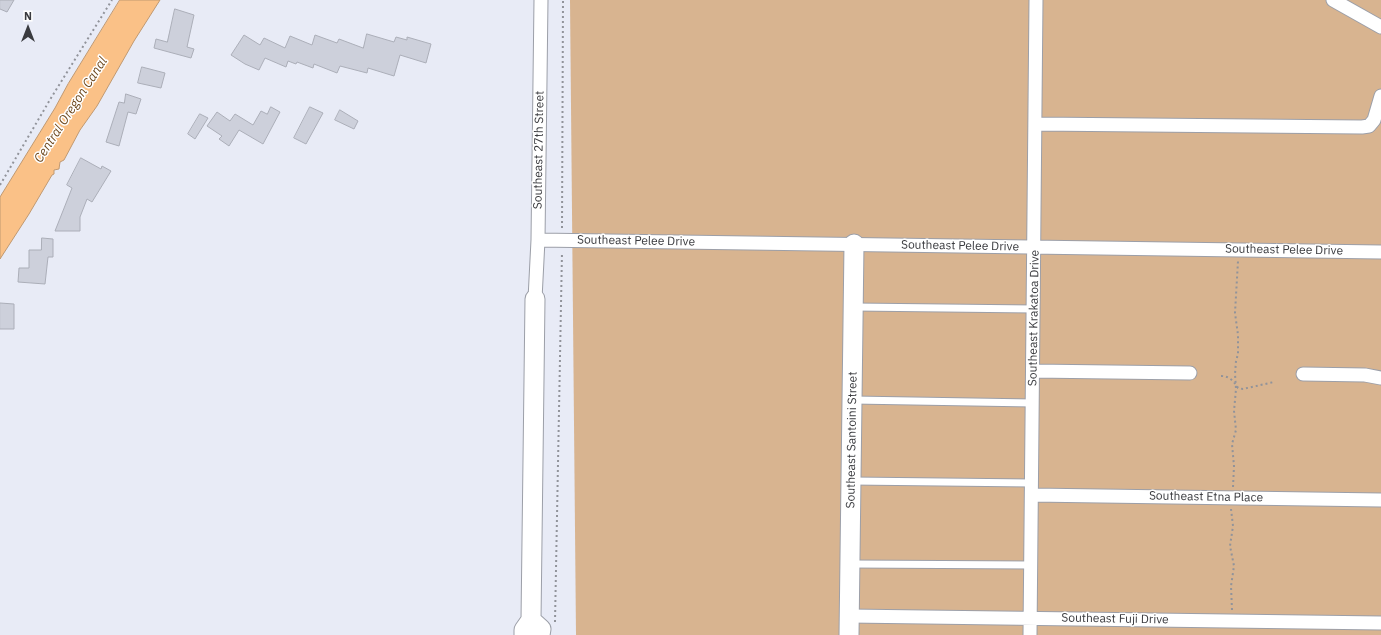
<!DOCTYPE html>
<style>
body{margin:0}
#map{position:relative;width:1381px;height:635px;overflow:hidden;background:#e8ebf6;font-family:"IBM Plex Sans",sans-serif}
canvas{display:block}
.north{position:absolute;left:8px;top:8px;width:40px;height:40px;-webkit-text-stroke:3px #fff;paint-order:stroke;rotate:0deg;font-size:11px;font-weight:700;line-height:16px;text-align:center;color:#3a3b3f}
.north::after{content:'';display:block;margin:auto;width:14px;height:18px;background:#3a3b3f;clip-path:polygon(50% 0,100% 100%,50% 72%,0 100%)}
</style>
<div id="map">
<canvas width="1381" height="635"></canvas>
<div class="north">N</div>
</div>
<script>
const ctx = document.querySelector('canvas').getContext('2d');
ctx.lineJoin = 'round';
function paint(path, color) { ctx.fillStyle = color; ctx.fill(path, 'evenodd'); }
function stroke(path, color, width, dash) { ctx.strokeStyle = color; ctx.lineWidth = width; ctx.lineCap = dash ? 'butt' : 'round'; ctx.setLineDash(dash || []); ctx.stroke(path); }
function write(font, color, halo, rows, align = 'center') {
  ctx.font = font + ' "IBM Plex Sans",sans-serif'; ctx.lineWidth = 3; ctx.setLineDash([]); ctx.textBaseline = 'middle'; ctx.strokeStyle = halo; ctx.fillStyle = color; for (const [text, x, y, turn = 0] of rows) {
    ctx.save(); ctx.translate(x, y); ctx.rotate((+turn || 0) * Math.PI / 180); ctx.textAlign = isNaN(turn) ? turn : align; if (halo) ctx.strokeText(text, 0, 0); ctx.fillText(text, 0, 0); ctx.restore();
  }
}
paint(new Path2D(`
 M570,0h811v635h-805z`), '#d8b490');
const water = new Path2D(`
 M120,0h40l-26,41 -37,65 -17,24 -16,30 -4,2 -1,7 -5,1v4l-2,1 -23,39 -29,45v-62l55,-89 13,-24z`);
paint(water, '#fac187');
stroke(water, '#c09971', 1);
const building = new Path2D(`
 M0,0h14l-7,12 -7,-3z
 M175,9l19,6 -7,32 7,2 -3,9 -37,-10 2,-9 11,3z
 M367,34l27,8 2,-5 11,3v-3l24,7 -5,19 -26,-8 -6,21 -26,-8 -1,5 -27,-7 -3,7 -23,-9 -1,4 -16,-6 -1,2 -8,-3 -2,6 -21,-9 -6,12 -14,-6 -14,-9 13,-20 16,10 4,-7 21,10 5,-12 22,9 3,-10 22,8 2,-4 24,9z
 M142,67l23,6 -4,15 -23,-5z
 M126,94l15,5 -5,15 -8,-2 -9,34 -13,-4 13,-40 5,1z
 M271,107l9,5 -17,32 -24,-14 -10,16 -10,-7 3,-3 -15,-10 10,-14 13,9 5,-7 18,11 8,-14 6,3z
 M310,107l13,6 -17,31 -12,-6z
 M340,110l18,11 -4,8 -19,-9z
 M200,114l8,4 -13,21 -7,-5z
 M81,158l20,11 1,-3 9,5 -19,31 -5,-3 -7,18v14h-25l17,-43 -5,-3z
 M42,238l11,1v18h-5l-3,27 -27,-2 1,-14h10v-18h12z
 M0,303l14,1v25h-14z`);
paint(building, '#cdd0db');
stroke(building, '#abaeb8', 1);
const lane = new Path2D(`
 M854,307l180,2
 M853,400l180,3
 M852,481l180,2
 M851,564l180,1`);
const street = new Path2D(`
 M1333,0l48,27
 M1036,124l326,3 7,-1 5,-6 7,-24
 M538,240l843,12
 M535,299l3,-59 3,-240
 M1033,371l157,2
 M1303,374l62,1 16,3
 M1032,495l349,5
 M849,616l532,7
 M1030,635l6,-635`);
const secondary = new Path2D(`
 M531,620l4,-321
 M531,620l10,9 -1,6
 M524,635v-5l7,-10
 M849,635l5,-391`);
stroke(lane, '#9c9fa8', 9);
stroke(street, '#9c9fa8', 15);
stroke(secondary, '#9c9fa8', 21);
stroke(new Path2D(`
 M0,185l51,-87 61,-98
 M562,228l1,-228
 M1221,376c8,0 13,5 17,12l5,1 31,-7
 M1233,487l1,-21 -2,-22 4,-14 -2,-19 2,-22 -1,-15 1,-13 2,-7v-19l-3,-22 3,-52
 M1231,509l2,17 -3,20 4,20 -3,20 1,24
 M555,622l7,-370`), '#91939a', 2, [2, 3]);
stroke(lane, '#fff', 7);
stroke(street, '#fff', 13);
stroke(secondary, '#fff', 19);
write('12px', '#3a3b3f', '#fff', [
 ["Southeast 27th Street",539,150,-89],
 ["Southeast Pelee Drive",636,241,1],
 ["Southeast Pelee Drive",960,246,1],
 ["Southeast Pelee Drive",1284,250,1],
 ["Southeast Krakatoa Drive",1034,318,-89],
 ["Southeast Santoini Street",852,440,-89],
 ["Southeast Etna Place",1206,497,1],
 ["Southeast Fuji Drive",1115,619,1]
]);
write('italic 13px', '#6d481d', '#fff', [
 ["Central Oregon Canal",71,110,-57]
]);
</script>
